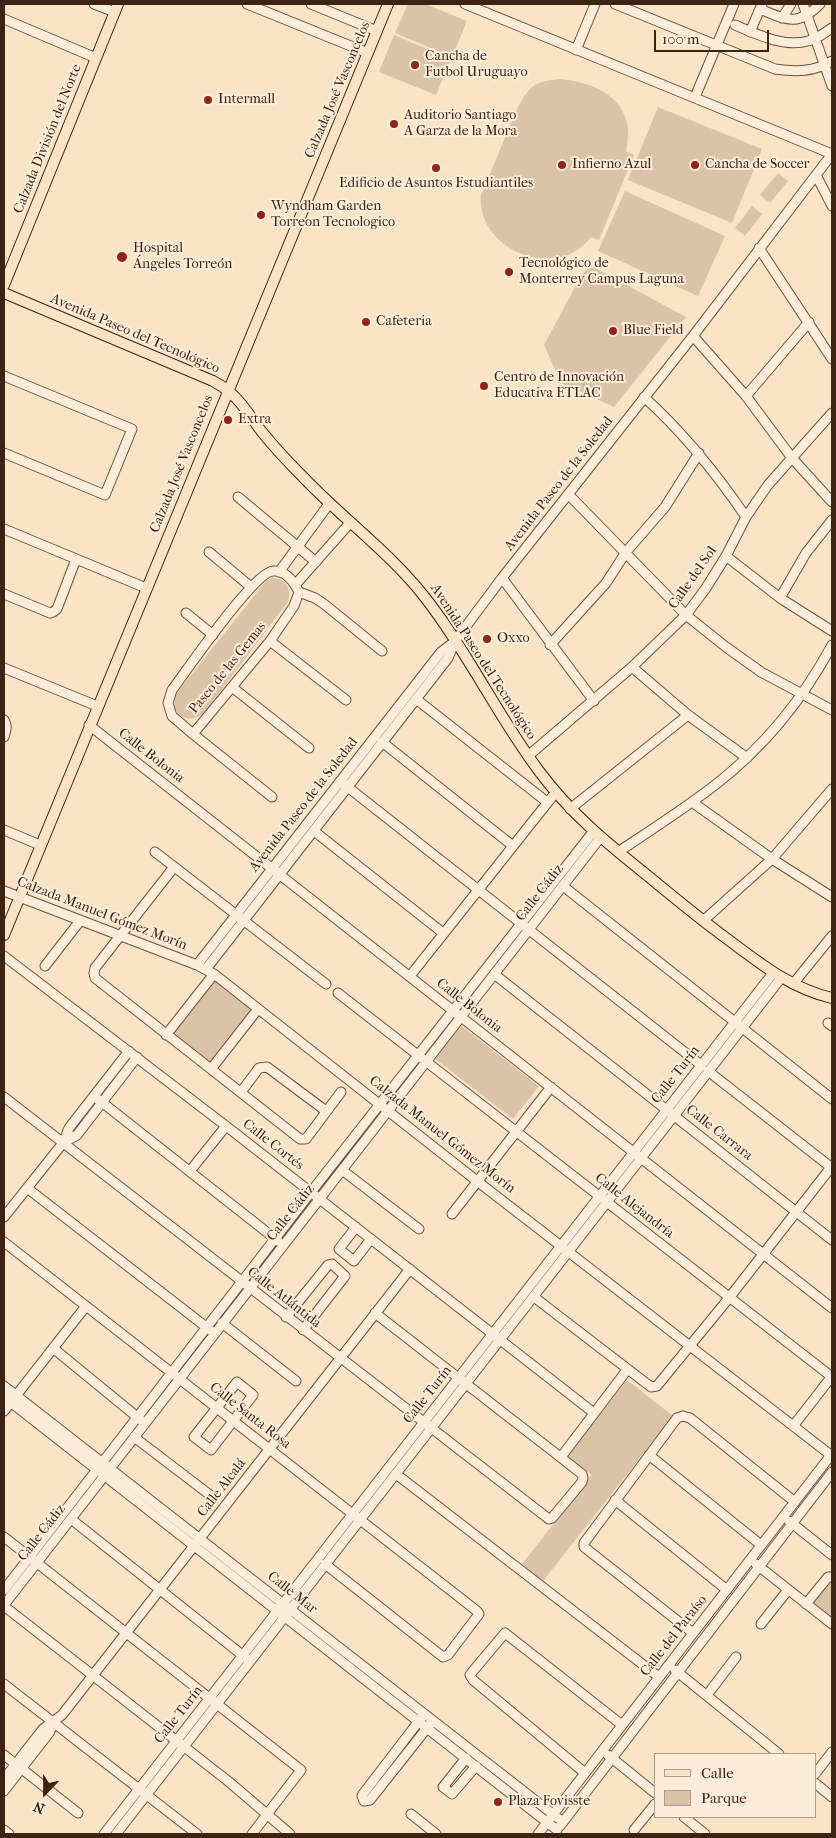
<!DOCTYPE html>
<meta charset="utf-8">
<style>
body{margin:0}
#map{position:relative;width:836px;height:1838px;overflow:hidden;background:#fae4c6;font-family:"IM FELL French Canon",serif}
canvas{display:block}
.frame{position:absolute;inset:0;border:5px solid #3c2312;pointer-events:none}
.legend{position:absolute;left:654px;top:1753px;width:162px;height:65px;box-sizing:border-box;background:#fcedda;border:1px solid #af9c8a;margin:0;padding:6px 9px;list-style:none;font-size:15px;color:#3c2312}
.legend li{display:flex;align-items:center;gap:10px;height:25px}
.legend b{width:25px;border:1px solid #af9c8a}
.north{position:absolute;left:20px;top:1768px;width:50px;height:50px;-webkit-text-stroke:4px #fcedda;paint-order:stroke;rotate:202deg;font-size:14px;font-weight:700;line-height:20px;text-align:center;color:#3c2312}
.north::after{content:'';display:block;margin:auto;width:18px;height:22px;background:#3c2312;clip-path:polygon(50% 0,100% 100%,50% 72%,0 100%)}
.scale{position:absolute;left:654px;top:30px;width:115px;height:22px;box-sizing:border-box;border:2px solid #3c2312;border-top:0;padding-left:6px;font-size:15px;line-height:18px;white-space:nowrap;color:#3c2312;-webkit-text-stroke:4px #fcedda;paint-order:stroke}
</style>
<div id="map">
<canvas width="836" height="1838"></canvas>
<div class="frame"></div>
<ul class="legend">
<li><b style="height:6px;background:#fae4c6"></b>Calle</li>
<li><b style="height:14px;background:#dac3a7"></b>Parque</li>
</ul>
<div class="north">N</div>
<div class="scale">100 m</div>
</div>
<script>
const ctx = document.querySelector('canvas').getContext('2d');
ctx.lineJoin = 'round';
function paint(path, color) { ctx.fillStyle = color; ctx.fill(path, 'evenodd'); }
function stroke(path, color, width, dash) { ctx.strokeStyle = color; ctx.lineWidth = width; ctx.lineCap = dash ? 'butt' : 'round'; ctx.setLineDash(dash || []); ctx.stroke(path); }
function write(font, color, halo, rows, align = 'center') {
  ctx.font = font + ' "IM FELL French Canon",serif'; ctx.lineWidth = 4; ctx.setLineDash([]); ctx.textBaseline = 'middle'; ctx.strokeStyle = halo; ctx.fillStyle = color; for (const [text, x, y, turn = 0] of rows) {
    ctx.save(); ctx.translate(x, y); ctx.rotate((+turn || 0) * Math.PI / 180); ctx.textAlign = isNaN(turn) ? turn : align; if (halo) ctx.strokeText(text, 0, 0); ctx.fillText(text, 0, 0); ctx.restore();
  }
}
paint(new Path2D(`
 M408,4h17l42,17 -15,36 -57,-24z
 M394,35l57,24 -15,36 -57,-23z
 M558,79c42,3 80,24 68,72l8,4 -35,85 -8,-3c-34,46 -115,13 -110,-42l36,-86c13,-23 14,-26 41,-30z
 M658,107l104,42 -30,74 -104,-43z
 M778,173l10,8 -18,22 -10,-8z
 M625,191l100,45 -27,60 -100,-45z
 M752,206l10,8 -17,22 -10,-8z
 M590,267l7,2 89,48 -72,90 -53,-24 -17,-38 38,-71z
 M272,578c14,0 20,11 16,24l-85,112c-16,12 -34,-1 -27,-20l90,-113z
 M214,977l42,32 -46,57 -41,-32z
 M460,1025l79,61 -26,33 -79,-61z
 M627,1380l46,36 -130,165 -21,-17 70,-89 -25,-19z
 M829,1582l3,2v36l-23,-12z`), '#dac3a7');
const minor = new Path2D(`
 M94,4l21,8
 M247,4l121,49
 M311,4l66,27
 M465,4l367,150
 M615,4l160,65c21,3 39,3 57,-8
 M803,4l29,82
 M760,9c27,11 37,18 60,-5
 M782,18l9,-14
 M4,19l92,39
 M735,25c21,9 49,23 73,16 9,-2 16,-8 24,-13
 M750,32l12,-28
 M576,50l19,-46
 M695,97l39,-93
 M816,175l16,31
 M759,248l73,111
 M693,336l53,60 46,62 40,44
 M4,376l128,53 -27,66 -101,-42
 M746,396l63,-74
 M644,397c40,36 72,76 102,120
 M568,494l118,121 40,32 35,25 71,38
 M238,497l78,65
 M4,529l142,59
 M209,552l42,35
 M726,556l54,42 52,33
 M279,572l50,-68
 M502,578l92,123
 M295,585l55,-62
 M299,592l16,6 9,6 58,47
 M4,594l46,19 3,-1 4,-3 19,-50
 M780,598l26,-45 26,-33
 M186,613l27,22
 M270,641l76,59
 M550,645l56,-62 20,-31 39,-45 34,-54
 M632,667l56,48 59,43
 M4,668l93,38
 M232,687l77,61
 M416,699l131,103
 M4,720c4,6 2,10 0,17
 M89,725l743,583
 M193,734l77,-93 24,-35 5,-14c-5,-10 -13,-22 -26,-21 -19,1 -86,99 -101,119l-4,13 4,13 21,18 79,63
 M382,742l131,104
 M528,756l104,-89 54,-52 20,-27 20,-32 20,-39 22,-32 64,-72
 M340,781l361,284
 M692,802l80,57 60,38
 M570,809l118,-94
 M4,830l36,15
 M314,831l129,102
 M155,852l171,132
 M618,852c33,-22 66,-43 97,-67 49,-38 88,-86 117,-140
 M174,867l-79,101 -1,5 1,5 205,161h6l35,-47
 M563,886l269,213
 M4,891l193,74 17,9 263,207 355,275
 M703,921l69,-62 60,-70
 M4,956l222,170 368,287
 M197,965l244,-313 12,-9
 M45,966l35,-45
 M206,969l242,-311 7,-17 47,-63 191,-242 139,-182
 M494,974l338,266
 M410,976l146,-184
 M793,984l39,-48
 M338,993l494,384
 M828,1023l4,3
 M166,1035l48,-61
 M211,1069l47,-60
 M708,1071l124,97
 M241,1092l18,-24 8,-1 59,44
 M94,1096l184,145
 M4,1097l541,419 4,3 3,-1 30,-36 1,-4 -1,-4 -207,-161
 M63,1143l14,-8 60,-78
 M342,1170l77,59
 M190,1171l36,-45
 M27,1188l183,142
 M452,1214l99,-127
 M4,1217l59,-74 6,-15 60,-77
 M356,1227l-17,22 15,12 17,-22
 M4,1242l473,369 2,3 -31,41 -5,2 -118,-93
 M534,1297l117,90 6,-1 72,-88 103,-132
 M286,1317l42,-52 4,-1 13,12 -42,54
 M222,1323l74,58
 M53,1348l89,73
 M237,1382l16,13 -42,55 -17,-13z
 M4,1386l559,436
 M4,1397l553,433
 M4,1411l82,-105
 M794,1425l38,-49
 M134,1437l80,61
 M649,1455l112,90
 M561,1457l66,-87
 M396,1474l263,203
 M615,1500l112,90
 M71,1519l175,139
 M789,1521l43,34
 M4,1537l297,233 -49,64
 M756,1564l76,60
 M4,1590l307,-398 282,-360
 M806,1604l22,-27h4
 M4,1605l596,-767
 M4,1606l224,175 62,53
 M761,1624l27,-34
 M693,1633l-109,-86v-4l93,-125 6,-2 7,2 105,84
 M675,1670l104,84
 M4,1684l193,150
 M707,1695l29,-38
 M422,1717l-59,77 -1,2 2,5 6,-1 61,-77
 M4,1755l74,58
 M608,1755l47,38
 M466,1758l-23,29 9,7 24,-28
 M585,1773l-112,-93 -3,-5 3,-4 32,-38 117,92
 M815,1774l17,-22
 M4,1779l39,-50 19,-14 348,-446
 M815,1783l17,14
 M4,1791l45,-58 5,-10
 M411,1814l25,20
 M684,1817l21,17
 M560,1826l272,-354
 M4,1830l5,4
 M634,1830l21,-26
 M104,1834l669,-861
 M116,1834l665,-856
 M538,1834l293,-379`);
const major = new Path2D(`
 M4,285l114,-281
 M4,293l209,88c26,14 32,29 49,51 13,16 27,31 42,46 40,42 88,76 123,122 42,54 71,117 112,171 31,42 69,73 109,105 23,19 46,38 70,56 35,26 70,56 114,66
 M4,935l384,-931`);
stroke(minor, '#6c533f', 11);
stroke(major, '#3c2312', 12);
stroke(minor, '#fcedda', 9);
stroke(major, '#fae4c6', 10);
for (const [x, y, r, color] of [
 [415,65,5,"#8f2418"],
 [208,100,5,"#8f2418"],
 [394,124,5,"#8f2418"],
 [562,165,5,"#8f2418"],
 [695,165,5,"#8f2418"],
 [436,168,5,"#8f2418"],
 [261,215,5,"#8f2418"],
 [122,257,6,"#8f2418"],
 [509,272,5,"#8f2418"],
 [366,322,5,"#8f2418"],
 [613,331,5,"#8f2418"],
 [484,386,5,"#8f2418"],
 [228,420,5,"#8f2418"],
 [487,639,5,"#8f2418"],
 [498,1802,5,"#8f2418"]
]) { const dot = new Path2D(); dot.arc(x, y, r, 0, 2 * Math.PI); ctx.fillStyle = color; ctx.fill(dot); stroke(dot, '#fcedda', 2); }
write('14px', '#3c2312', '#fcedda', [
 ["Cancha de",425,57],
 ["Futbol Uruguayo",425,73],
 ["Intermall",218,100],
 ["Auditorio Santiago",404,116],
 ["A Garza de la Mora",404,132],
 ["Infierno Azul",572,165],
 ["Cancha de Soccer",705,165],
 ["Edificio de Asuntos Estudiantiles",436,184,"center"],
 ["Wyndham Garden",271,207],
 ["Torreon Tecnologico",271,223],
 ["Hospital",133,249],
 ["Ángeles Torreón",133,265],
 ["Tecnológico de",519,264],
 ["Monterrey Campus Laguna",519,280],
 ["Cafeteria",376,322],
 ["Blue Field",623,331],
 ["Centro de Innovación",494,378],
 ["Educativa ETLAC",494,394],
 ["Extra",238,420],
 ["Oxxo",497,639],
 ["Plaza Fovisste",508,1802]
], 'left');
write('14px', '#3c2312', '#fcedda', [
 ["Calzada José Vasconcelos",338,90,-67],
 ["Calzada División del Norte",48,139,-68],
 ["Avenida Paseo del Tecnológico",135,334,23],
 ["Calzada José Vasconcelos",182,464,-68],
 ["Avenida Paseo de la Soledad",559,484,-52],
 ["Calle del Sol",693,578,-55],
 ["Avenida Paseo del Tecnológico",483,662,57],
 ["Paseo de las Gemas",228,668,-51],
 ["Calle Bolonia",151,756,38],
 ["Avenida Paseo de la Soledad",304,805,-52],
 ["Calle Cádiz",540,893,-52],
 ["Calzada Manuel Gómez Morín",102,914,21],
 ["Calle Bolonia",469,1006,38],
 ["Calle Turín",676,1075,-52],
 ["Calle Carrara",719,1133,38],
 ["Calzada Manuel Gómez Morín",442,1135,38],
 ["Calle Cortés",273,1145,38],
 ["Calle Alejandría",634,1206,38],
 ["Calle Cádiz",291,1213,-52],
 ["Calle Atlántida",284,1298,38],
 ["Calle Turín",428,1395,-52],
 ["Calle Santa Rosa",250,1416,38],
 ["Calle Alcalá",222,1488,-52],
 ["Calle Cádiz",42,1533,-52],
 ["Calle Mar",292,1593,38],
 ["Calle del Paraíso",674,1636,-52],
 ["Calle Turín",179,1715,-52]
]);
</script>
